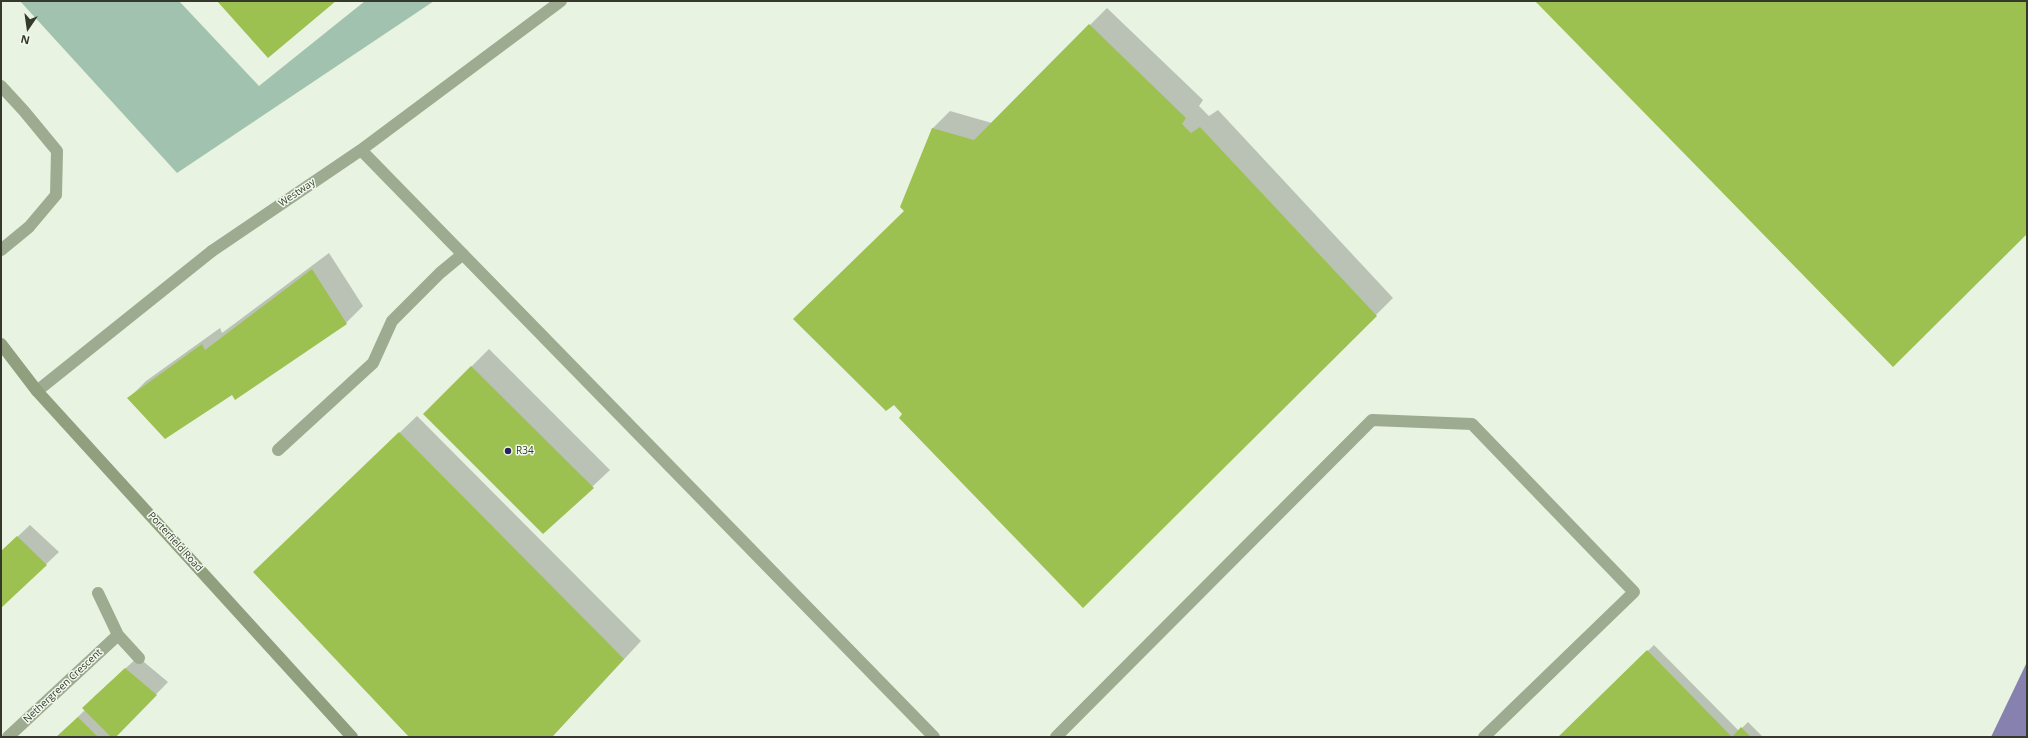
<!DOCTYPE html>
<style>
body{margin:0}
#map{position:relative;width:2028px;height:738px;overflow:hidden;background:#e8f3e1;font-family:"Open Sans",sans-serif}
canvas{display:block}
.frame{position:absolute;inset:0;border:2px solid #34392b;pointer-events:none}
.north{position:absolute;left:8px;top:8px;width:40px;height:40px;-webkit-text-stroke:3px #f2faee;paint-order:stroke;rotate:193deg;font-size:11px;font-weight:700;line-height:16px;text-align:center;color:#34392b}
.north::after{content:'';display:block;margin:auto;width:14px;height:18px;background:#34392b;clip-path:polygon(50% 0,100% 100%,50% 72%,0 100%)}
</style>
<div id="map">
<canvas width="2028" height="738"></canvas>
<div class="frame"></div>
<div class="north">N</div>
</div>
<script>
const ctx = document.querySelector('canvas').getContext('2d');
ctx.lineJoin = 'round';
function paint(path, color) { ctx.fillStyle = color; ctx.fill(path, 'evenodd'); }
function stroke(path, color, width, dash) { ctx.strokeStyle = color; ctx.lineWidth = width; ctx.lineCap = dash ? 'butt' : 'round'; ctx.setLineDash(dash || []); ctx.stroke(path); }
function write(font, color, halo, rows, align = 'center') {
  ctx.font = font + ' "Open Sans",sans-serif'; ctx.lineWidth = 3; ctx.setLineDash([]); ctx.textBaseline = 'middle'; ctx.strokeStyle = halo; ctx.fillStyle = color; for (const [text, x, y, turn = 0] of rows) {
    ctx.save(); ctx.translate(x, y); ctx.rotate((+turn || 0) * Math.PI / 180); ctx.textAlign = isNaN(turn) ? turn : align; if (halo) ctx.strokeText(text, 0, 0); ctx.fillText(text, 0, 0); ctx.restore();
  }
}
paint(new Path2D(`
 M20,1h159l80,85 106,-85h69l-257,172z`), '#a1c2af');
paint(new Path2D(`
 M2027,662v75h-36z`), '#8781af');
paint(new Path2D(`
 M1107,8l96,92 -4,6 10,10 9,-6 175,188 -310,309 -180,-193 2,-203 27,-82 18,-18 42,12z
 M329,253l34,53 -17,17 -114,71 -103,4 17,-17 74,-53 2,5z
 M489,349l121,121 -67,63 -119,-119z
 M417,416l224,225 -89,96h-142l-138,-182z
 M30,525l29,27 -58,55v-55z
 M1654,645l85,86 9,-9 15,15h-204z
 M138,657l30,25 -53,55h-58l28,-27 10,-14z`), '#0003');
paint(new Path2D(`
 M217,1h119l-68,57z
 M1535,1h492v233l-134,133z
 M1089,24l97,94 -4,6 9,9 9,-6 177,189 -294,292 -184,-190 3,-4 -8,-9 -8,6 -93,-92 111,-108 -4,-4 32,-79 42,12z
 M312,269l35,55 -112,76 -3,-5 -67,44 -38,-41 75,-54 3,6z
 M471,366l123,122 -51,46 -120,-120z
 M399,432l225,227 -72,78h-143l-156,-165z
 M17,536l30,29 -46,43v-57z
 M1647,650l85,87h-174z
 M125,668l32,27 -41,42h-5l-29,-29z
 M78,717l20,20h-42z
 M1741,727l10,10h-19z`), '#9cc150');
stroke(new Path2D(`
 M1,86l23,25 33,40 -1,44 -27,32 -28,23
 M361,150l573,587
 M212,251l149,-101 200,-149
 M278,450l95,-87 19,-42 48,-48 23,-19
 M1056,737l316,-317 100,4 162,168 -150,145`), '#9dab90', 12);
stroke(new Path2D(`
 M37,391l175,-140
 M98,593l20,42 21,23
 M8,737l110,-102`), '#9dab90', 12);
stroke(new Path2D(`
 M1,344l36,47 315,346`), '#909f7e', 12);
for (const [x, y, r, color] of [
 [508,451,4,"#2b225a"]
]) { const dot = new Path2D(); dot.arc(x, y, r, 0, 2 * Math.PI); ctx.fillStyle = color; ctx.fill(dot); stroke(dot, '#f2faee', 1.5); }
write('10px', '#34392b', '#f2faee', [
 ["Westway",297,193,-34],
 ["Porterfield Road",175,542,48],
 ["Nethergreen Crescent",63,686,-43]
]);
write('10px', '#34392b', '#f2faee', [
 ["R34",516,451]
], 'left');
</script>
